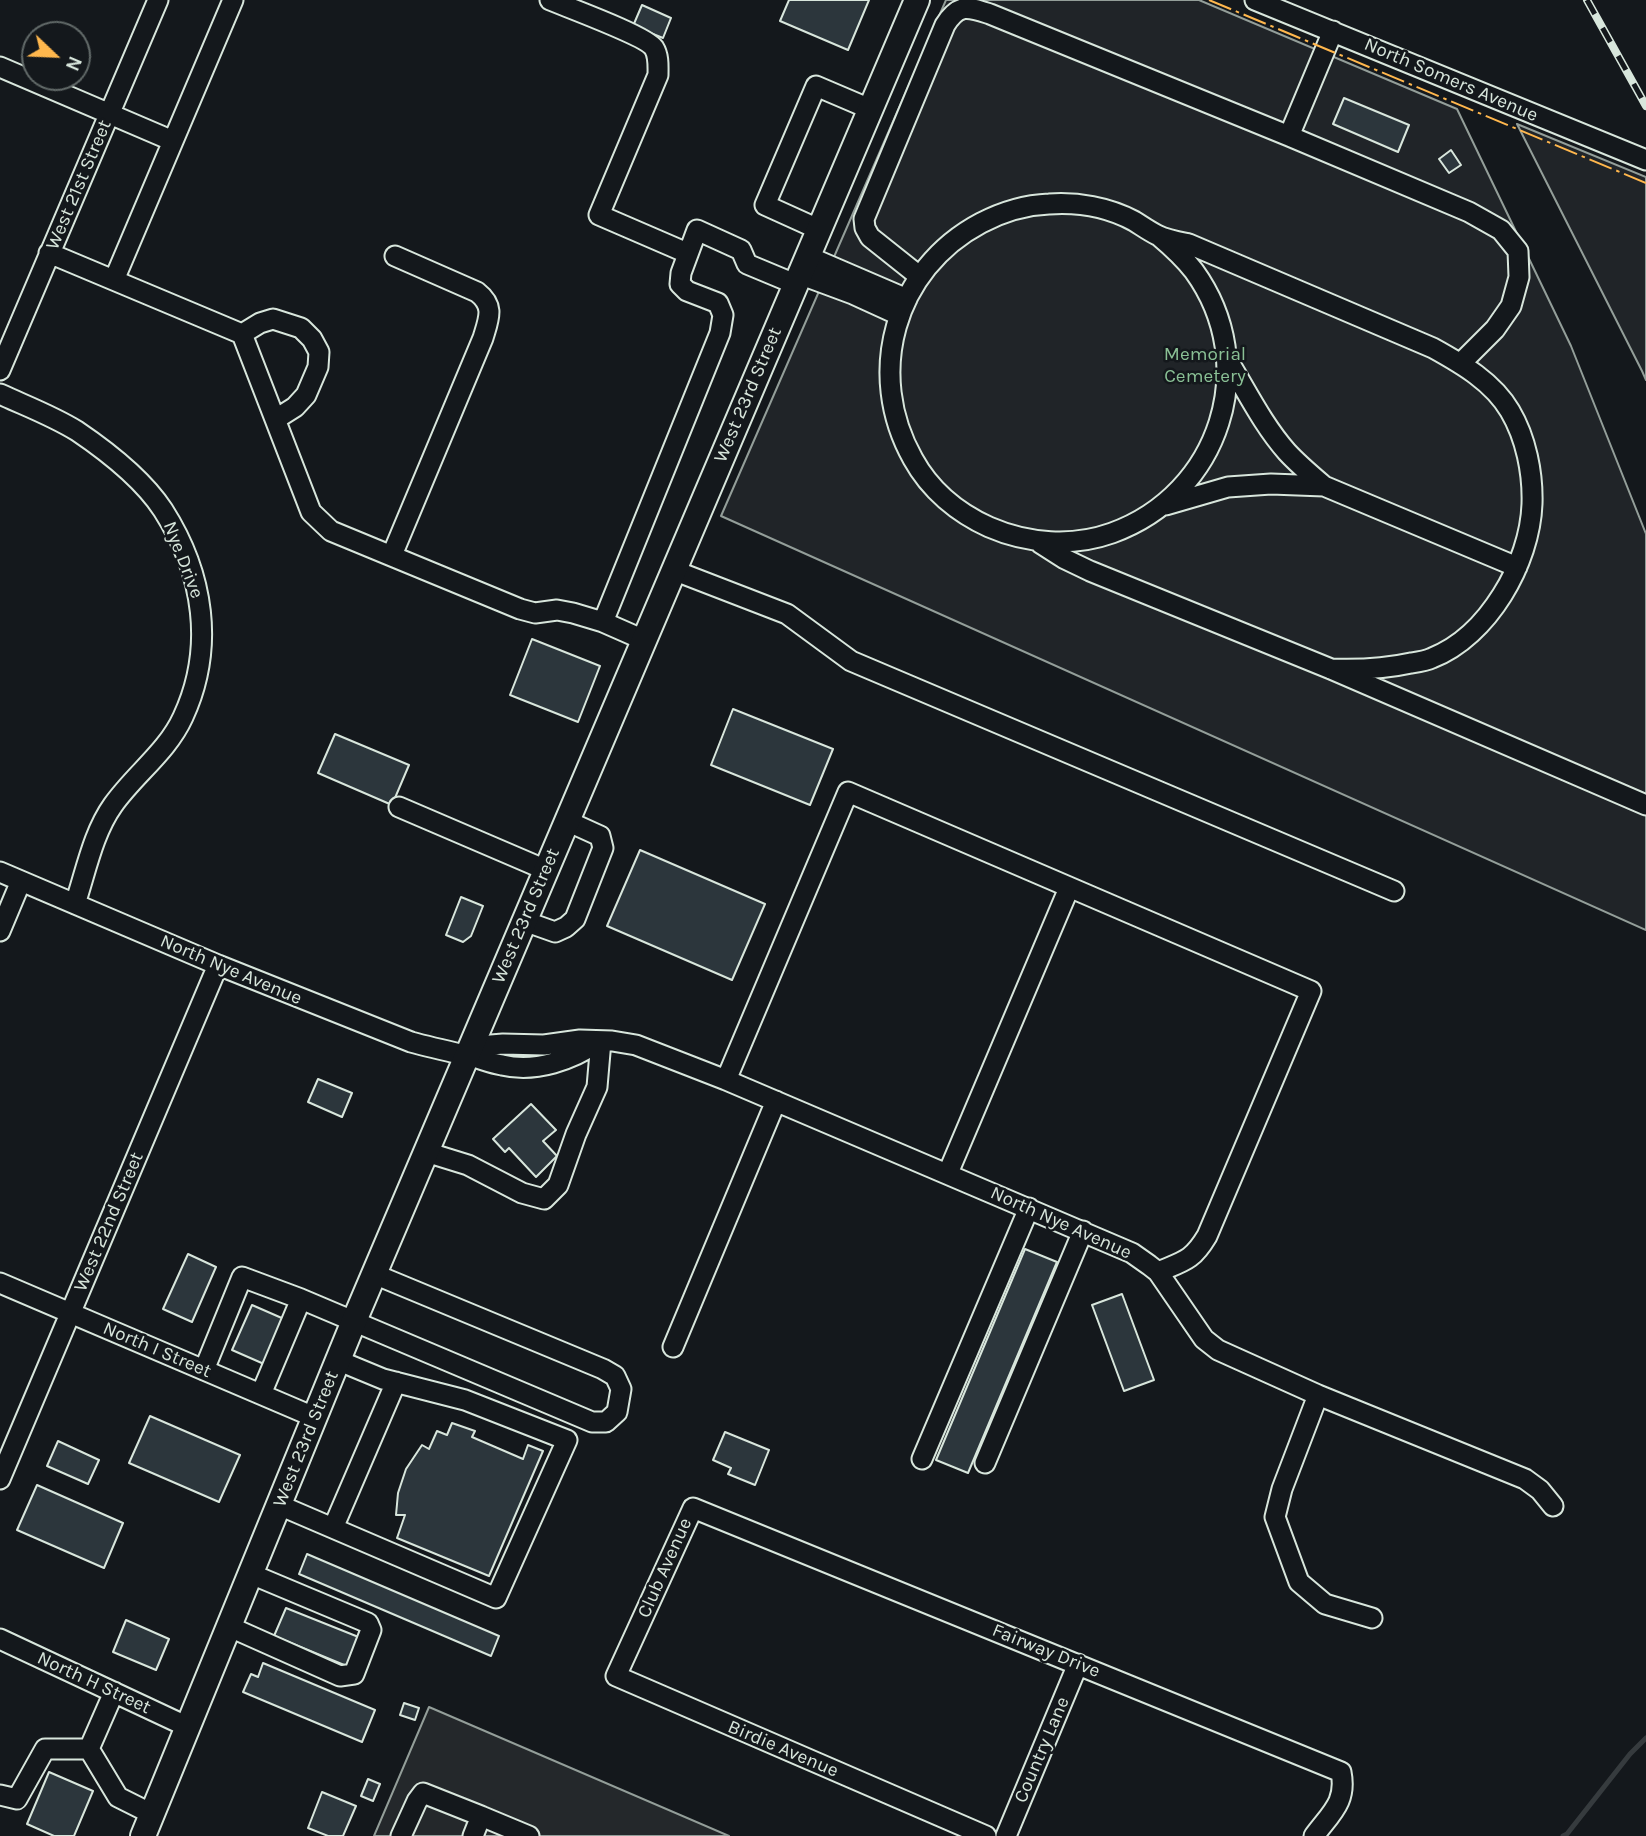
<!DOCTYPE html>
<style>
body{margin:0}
#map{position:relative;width:1646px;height:1836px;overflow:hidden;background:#14181c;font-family:Karla,sans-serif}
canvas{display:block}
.north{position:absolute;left:21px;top:21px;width:70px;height:70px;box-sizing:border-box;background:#14181c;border:2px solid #626a69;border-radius:50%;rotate:113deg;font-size:19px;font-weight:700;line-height:28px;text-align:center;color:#d8e6dc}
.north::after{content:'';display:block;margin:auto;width:24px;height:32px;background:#ffb74d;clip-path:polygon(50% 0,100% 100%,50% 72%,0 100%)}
</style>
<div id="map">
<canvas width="1646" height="1836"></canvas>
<div class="north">N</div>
</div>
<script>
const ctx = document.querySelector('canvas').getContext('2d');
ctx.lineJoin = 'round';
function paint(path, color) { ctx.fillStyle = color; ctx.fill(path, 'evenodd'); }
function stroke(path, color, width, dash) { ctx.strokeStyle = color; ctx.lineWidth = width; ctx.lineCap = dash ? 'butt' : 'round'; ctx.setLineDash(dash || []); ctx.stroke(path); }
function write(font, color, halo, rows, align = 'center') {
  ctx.font = font + ' Karla,sans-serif'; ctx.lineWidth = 5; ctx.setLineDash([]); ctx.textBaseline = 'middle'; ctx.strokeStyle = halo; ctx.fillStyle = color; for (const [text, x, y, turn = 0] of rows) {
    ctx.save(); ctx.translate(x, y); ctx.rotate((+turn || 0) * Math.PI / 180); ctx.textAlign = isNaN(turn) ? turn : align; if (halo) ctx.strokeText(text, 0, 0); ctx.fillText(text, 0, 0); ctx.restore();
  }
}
const green = new Path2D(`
 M946,0h253l258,109 114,237 75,188v396l-925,-414z
 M1517,124l129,53v203l-4,-9z`);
paint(green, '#202428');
stroke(green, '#939e99', 2);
const parking = new Path2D(`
 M429,1707l300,129h-355z`);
paint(parking, '#24282b');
stroke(parking, '#939e99', 2);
stroke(new Path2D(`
 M1563,1836l4,-2 63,-80 16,-16`), '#363b3e', 5);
const building = new Path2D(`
 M789,0h80l-21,50 -68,-29z
 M642,5l29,13 -8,20 -30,-12z
 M1344,98l65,27 -11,27 -65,-28z
 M1451,150l10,15 -12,8 -10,-14z
 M532,639l68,27 -22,56 -68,-27z
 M733,709l100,40 -23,56 -99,-40z
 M335,734l74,31 -17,40 -74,-32z
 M640,850l125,54 -33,76 -125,-54z
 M461,897l22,9 -12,30 -8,6 -17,-7z
 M318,1079l34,14 -10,24 -34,-15z
 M531,1104l25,26 -13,11 14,15 -21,21 -27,-29 -4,4 -12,-13z
 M1025,1249l32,13 -89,211 -32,-13z
 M188,1254l28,13 -24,55 -29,-13z
 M1122,1294l32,86 -30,11 -32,-86z
 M252,1305l32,14 -20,45 -32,-14z
 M150,1416l90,39 -21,47 -90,-39z
 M452,1423l23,8 -3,6 51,22 5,-14 15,6 -54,125 -92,-38 8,-23h-9l2,-22 8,-24 16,-24 7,4 8,-18 10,4z
 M725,1432l44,18 -14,35 -27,-11 3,-6 -18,-8z
 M58,1441l41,19 -11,24 -41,-18z
 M37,1485l86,38 -19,45 -87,-38z
 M307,1554l192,82 -8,20 -192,-82z
 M286,1608l75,30 -12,29 -75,-31z
 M126,1620l43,19 -13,31 -43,-18z
 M263,1663l112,47 -13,32 -119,-50 8,-18 7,3z
 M404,1703l15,5 -4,12 -15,-5z
 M49,1772l44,19 -19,45h-20l-27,-12z
 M368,1779l12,5 -7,17 -12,-5z
 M322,1792l34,14 -13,30h-15l-20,-8z`);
paint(building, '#2c363c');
stroke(building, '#d8e6dc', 2);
const minor = new Path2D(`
 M550,0c19,8 96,36 104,48 5,8 4,19 4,27l-59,140 88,38
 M1255,0l391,160
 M0,67l173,74
 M1289,136l44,-105
 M818,229l-53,-24 51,-119 54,23
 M1159,236c13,11 25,22 35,35 68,94 26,223 -82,262 -39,14 -84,11 -123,-6 -31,-14 -59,-37 -76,-68 -48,-85 -19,-190 68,-236 21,-11 44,-18 68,-19 28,-2 59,3 85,17 8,5 15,10 23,14 10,5 22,7 32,9l244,104c29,16 60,34 77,63 16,27 23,62 22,93 -2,59 -44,132 -100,154 -6,3 -14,4 -21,5 -27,6 -52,7 -80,6
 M49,253l193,81 69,178 20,19 189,78 15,4 22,-3 16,3 30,9 41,18
 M807,256l100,43
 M799,274l54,20 46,21
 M919,276l-49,-39 -5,-9 -1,-9 81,-194c14,-22 23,-18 45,-11l299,122 180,76 32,18 17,21 1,26 -8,29 -16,23 -34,34
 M114,280l119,-280
 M242,334l18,-11 13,-4 28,9 11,11 7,13 -1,15 -12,28 -11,12 -19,12
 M1227,359c19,31 36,66 60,93 11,12 24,23 37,34l193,81
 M0,370l158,-370
 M0,394c26,12 53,22 77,37 31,21 65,47 86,79 41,64 52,138 20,207 -16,35 -48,57 -70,88 -20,28 -27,66 -38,99
 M1166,505l62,-18 43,-3 53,2
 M1040,543l25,16 25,12 241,98 315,136
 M392,555l91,-217c6,-20 12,-32 -6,-46l-82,-36
 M673,570l114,44 64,47 543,230
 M603,622l117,-289 3,-18 -5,-12 -31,-12 -7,-7 1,-11 16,-43 44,20 6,14 48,20
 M399,807l147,63
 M0,872l218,93 193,77c18,5 36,9 54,13 12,2 24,8 37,10 34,8 70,-5 98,-24
 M524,921l31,11 11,-5 9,-8 28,-71 -3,-12 -33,-15
 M0,931l21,-50
 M467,1055l24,-10 12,-1 41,1 36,-5 32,1 24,4 90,35 406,173 17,12 9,7 46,67 14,11 100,45 207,84 15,11 13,16
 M726,1080l122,-288 463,199 -104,245c-15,25 -23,25 -49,36
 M426,1152l42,13 54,28 22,6 14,-14 18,-51 21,-47 4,-46
 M948,1173l121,-285
 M0,1283l314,134
 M673,1347l103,-246
 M204,1370l38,-93 59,22
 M261,1394l40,-95 291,123h14l11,-10 4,-23 -6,-13 -12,-7 -229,-95
 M1318,1395l-36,94 -7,28 24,65 26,22 47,14
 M922,1459l107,-251
 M985,1463l98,-232
 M0,1479l218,-514
 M279,1505l217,93 71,-158 -102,-40 -82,-21 -46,-19
 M333,1528l63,-146
 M230,1627l110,49 14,-2 17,-44 -3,-7 -117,-49
 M0,1639l188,88
 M114,1692l-25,57 29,48 34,17
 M0,1795l17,4 28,-50h44
 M401,1836l16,-35 6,-8 58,23
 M473,1836l8,-20 48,20
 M986,1836l-370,-160 77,-168 648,264c6,30 -10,41 -27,64
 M1006,1836l72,-172`);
const major = new Path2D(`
 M143,1836l211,-515 563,-1321`);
stroke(minor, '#d8e6dc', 23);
stroke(major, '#d8e6dc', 28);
stroke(minor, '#14181c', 19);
stroke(major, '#14181c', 24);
const rail = new Path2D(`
 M1587,0l59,106`);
stroke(rail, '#d8e6dc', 8);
stroke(rail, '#14181c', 5, [16]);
stroke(new Path2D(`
 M1209,0l437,183`), '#ffb74d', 2, [24, 5, 3.5, 5]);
write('19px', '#d8e6dc', '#14181c', [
 ["North Somers Avenue",1451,80,23],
 ["West 21st Street",79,185,-67],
 ["West 23rd Street",748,395,-67],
 ["Nye Drive",183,560,69],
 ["West 23rd Street",526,916,-67],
 ["North Nye Avenue",231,970,23],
 ["West 22nd Street",109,1222,-67],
 ["North Nye Avenue",1061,1223,24],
 ["North I Street",157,1350,23],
 ["West 23rd Street",306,1439,-68],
 ["Club Avenue",665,1568,-66],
 ["Fairway Drive",1046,1651,22],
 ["North H Street",94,1683,25],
 ["Birdie Avenue",783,1749,23],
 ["Country Lane",1042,1750,-67]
]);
write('19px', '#8ac095', '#14181c', [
 ["Memorial",1205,355],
 ["Cemetery",1205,377]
]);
</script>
